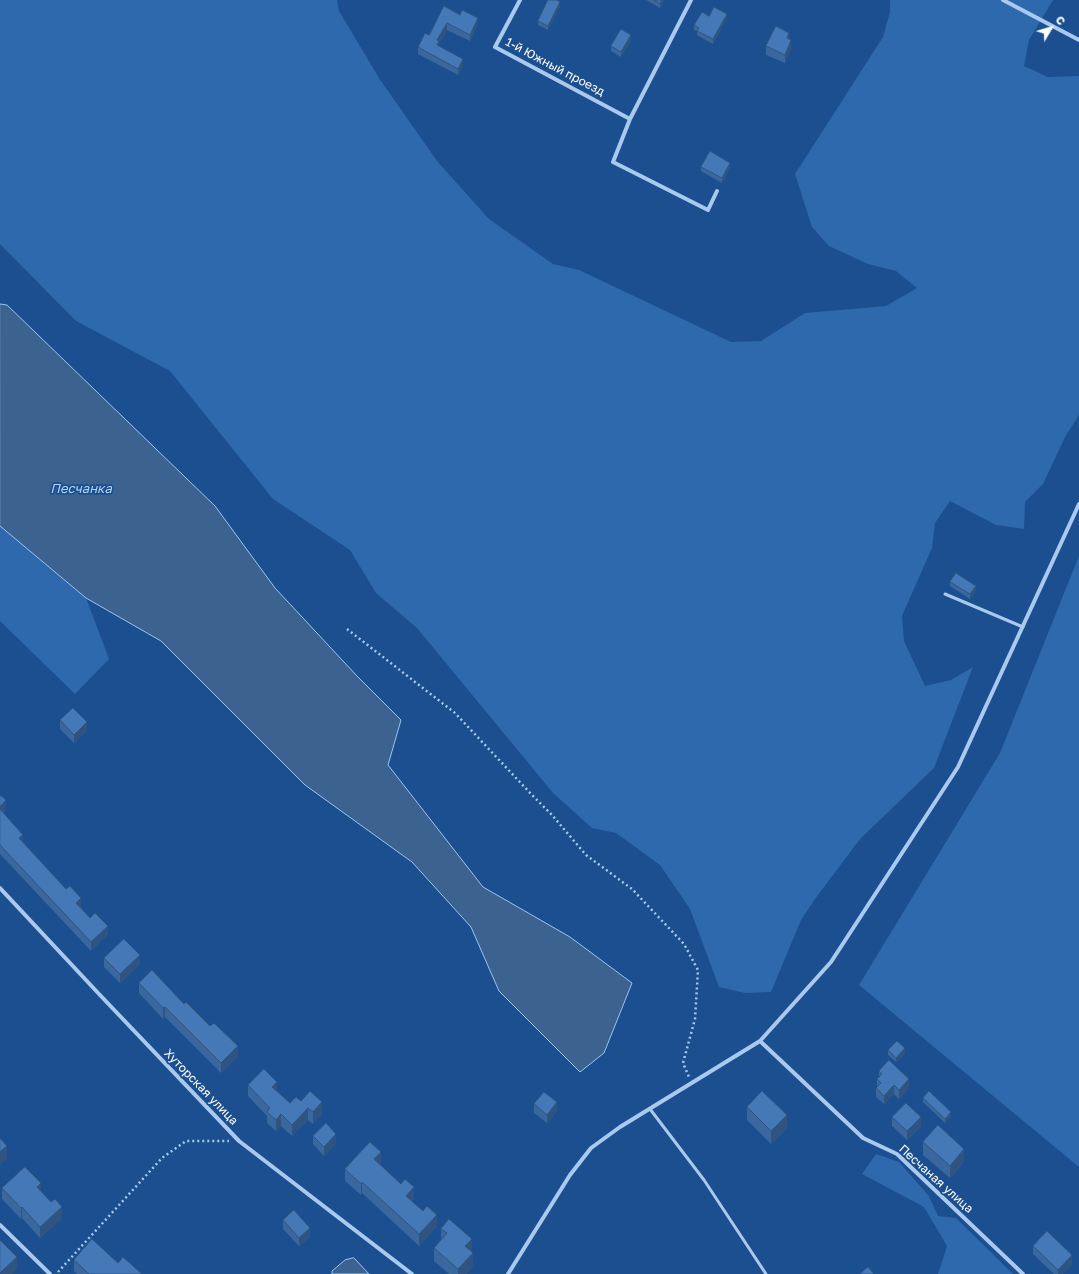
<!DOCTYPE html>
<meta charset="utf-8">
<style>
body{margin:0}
#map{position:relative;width:1079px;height:1274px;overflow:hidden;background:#1b4f8f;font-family:"Golos Text",sans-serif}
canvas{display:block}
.north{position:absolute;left:1031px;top:8px;width:40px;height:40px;-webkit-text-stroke:3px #1b4f8f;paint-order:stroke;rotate:52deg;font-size:11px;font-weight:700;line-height:16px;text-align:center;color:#fff}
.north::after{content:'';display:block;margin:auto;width:14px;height:18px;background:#fff;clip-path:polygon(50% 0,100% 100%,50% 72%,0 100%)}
</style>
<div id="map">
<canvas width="1079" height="1274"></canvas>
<div class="north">С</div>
</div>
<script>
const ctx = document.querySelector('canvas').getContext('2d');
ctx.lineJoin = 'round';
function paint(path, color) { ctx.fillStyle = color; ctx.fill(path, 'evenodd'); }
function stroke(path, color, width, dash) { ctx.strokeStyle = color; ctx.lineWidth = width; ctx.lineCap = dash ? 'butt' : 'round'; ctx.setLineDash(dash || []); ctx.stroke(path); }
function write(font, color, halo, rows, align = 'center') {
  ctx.font = font + ' "Golos Text",sans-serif'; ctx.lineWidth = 3.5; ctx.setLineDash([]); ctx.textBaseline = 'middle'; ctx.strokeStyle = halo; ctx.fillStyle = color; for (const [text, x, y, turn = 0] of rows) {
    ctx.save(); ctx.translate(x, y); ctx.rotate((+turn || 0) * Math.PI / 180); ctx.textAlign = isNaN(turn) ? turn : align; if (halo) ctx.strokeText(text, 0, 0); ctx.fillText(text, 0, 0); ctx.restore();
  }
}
paint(new Path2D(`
 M0,0h337l2,11 40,67 58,83 52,58 64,45 26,6 152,72 30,-1 44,-28 81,-7 31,-18 -21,-17 -28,-7 -39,-18 -17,-19 -17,-53 88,-137 7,-25v-12h163l-24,40 -5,26 24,11 31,-1v339l-14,22 -22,47 -18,18 -1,27 -28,-4 -46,-24 -15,22 -3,25 -30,68 2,25 21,45 26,-6 22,-13 -39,101 -74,71 -45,60 -14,21 -30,72 -26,1 -26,-6 -29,-78 -30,-44 -44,-32 -24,-5 -39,-35 -136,-165 -41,-35 -26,-43 -77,-51 -103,-128 -94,-50 -76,-77z
 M0,526l86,72 23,61 -34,35 -75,-73z
 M1079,556v611l-220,-182 141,-232z
 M876,1154l23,8 30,34 9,20 18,2 57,56h-75l9,-28 -23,-39 -62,-33z`), '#2e69ad');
const water = new Path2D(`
 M0,304l7,1 208,201 60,82 82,88 44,44 -13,45 95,122 87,50 62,46 -28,70 -24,19 -81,-81 -28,-64 -59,-65 -107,-77 -144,-144 -75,-43 -86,-72z
 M354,1258l15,16h-37v-3l13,-11z`);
paint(water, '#3c6290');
stroke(water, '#9cc4f0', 1);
stroke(new Path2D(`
 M347,629l108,84 77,82 20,20 34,40 46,34 52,55 14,26 -3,49 -12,44 6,14
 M58,1272l104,-114 24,-17h43`), '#a9c9ee', 2.5, [2, 3]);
stroke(new Path2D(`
 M945,594l78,33
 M650,1109l54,71 62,94`), '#a9c9ee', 3);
stroke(new Path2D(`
 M520,0l-25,47 135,72
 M691,0l-61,119 -17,43 95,48 9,-19
 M1003,0l76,40
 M0,888l99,106 140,147 173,133
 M760,1041l103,97 34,16 126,120
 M0,1225l50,49
 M508,1274l62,-99 21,-27 29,-21 140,-86 71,-79 127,-195 121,-263`), '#a9c9ee', 4);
paint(new Path2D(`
 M646,0h18l-4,8z
 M444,6l34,18 -8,17 -23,-11 -8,13v3l24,19 -5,10 -40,-21v-7l11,-12z
 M560,6l-12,24 -10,-5v-4z
 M709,16l18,2 -14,26 -16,-9v-4l-3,-1v-5z
 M631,40l-10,17 -10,-6v-5z
 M789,40l2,9 -6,14 -19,-8v-9z
 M701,167h29l-8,16 -21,-12z
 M950,582l26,8 -6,9 -20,-13z
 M60,720l27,10 -13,13 -14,-14z
 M0,795l6,14 -3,4 20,29 67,76 18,16 -17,17 -91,-97z
 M104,958l36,6 -20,19 -16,-16z
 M139,983l45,21 26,22 28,30 -17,17 -56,-56 -2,2 -24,-26z
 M888,1050l17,3 -9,9 -8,-7z
 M879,1071l30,17 -10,11 -5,-5 -10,10 -8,-7v-9l1,-1v-8l2,-2z
 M248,1085l29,6 13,12 11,-2 21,13 -9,10 -5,-4 -16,16 -11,-10 -5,5 -9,-8v-7l-19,-20z
 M923,1098l28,18 -6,7 -22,-21z
 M534,1104l23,7 -10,12 -13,-10z
 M747,1107l40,21 -16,16 -24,-24z
 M892,1117l29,9 -14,14 -15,-14z
 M313,1136l23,7 -12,13 -11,-12z
 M923,1142l41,20 -14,16 -27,-23z
 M381,1164l-1,1 34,34 -2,2 25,25 -18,20 -57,-53 -1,2 -16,-14v-12z
 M2,1188l39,4 21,26 -22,20 -18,-20 -1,1 -19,-20z
 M283,1220l27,17 -11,9 -16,-17z
 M441,1229l31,23 1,14 -7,8h-17l-15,-13v-13l7,-9z
 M1033,1246l39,18 -10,10h-8l-21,-20z
 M74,1260l68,14h-65l-3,-3z`), '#3a679d');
paint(new Path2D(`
 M662,0h2l-4,8v-5z
 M560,2v4l-12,24v-4z
 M727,14v4l-14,26v-5z
 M478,18v6l-8,17v-6z
 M447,23v7l-8,13v4l-2,4v-11z
 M789,33v8l-2,-3z
 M631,35v5l-10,17v-5z
 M791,40v9l-6,14v-8z
 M463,59v6l-5,10v-6z
 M730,163v4l-8,16v-5z
 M976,586v4l-6,9v-5z
 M87,722v8l-13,13v-8z
 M6,800v9l-6,7v-9z
 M23,835v9l-4,-6z
 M81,898v9l-5,4v-8z
 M108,926v8l-17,17v-9z
 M140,955v9l-20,19v-9z
 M165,1007v10l-2,2v-11z
 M238,1046v10l-17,17v-10z
 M905,1048v5l-9,9v-4z
 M909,1079v9l-10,11v-9z
 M277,1082v12l-5,-7z
 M894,1085v9l-10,10v-8z
 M322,1102v12l-9,10v-12z
 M557,1102v9l-10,12v-8z
 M308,1108v12l-16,16v-11z
 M951,1112v4l-6,7v-4z
 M281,1114v12l-5,5v-11z
 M787,1115v13l-16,16v-13z
 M921,1117v9l-14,14v-9z
 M336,1134v9l-12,13v-9z
 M7,1146v13l-7,6v-13z
 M964,1149v13l-14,16v-12z
 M381,1152v12l-7,7v-12z
 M362,1182v11l-1,2v-11z
 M41,1183v12l-4,-8z
 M414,1187v12l-8,9v-12z
 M22,1207v11l-1,1v-11z
 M62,1207v11l-22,20v-11z
 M437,1215v11l-18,20v-12z
 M310,1228v9l-11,9v-8z
 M472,1239v13l-7,-6z
 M473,1253v13l-7,8h-8v-5z
 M1072,1255v9l-10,10h-4v-4z
 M17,1257v12l-5,5h-12v-1z`), '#305480');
const building = new Path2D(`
 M548,0h9l3,2 -12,24 -10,-5z
 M654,0h8l-2,3z
 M444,6l16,9 2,-5 16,8 -8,17 -23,-12 -10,17 2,1 -2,4 26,14 -5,10 -40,-22 7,-14 4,2z
 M714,7l13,7 -14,25 -16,-8 2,-3 -5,-3 8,-13 7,4z
 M776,26l13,7 -2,5 4,2 -6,15 -19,-9z
 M621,29l10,6 -10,17 -10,-6z
 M710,151l20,12 -8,15 -21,-11z
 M956,573l20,13 -6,8 -20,-12z
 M73,708l14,14 -13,13 -14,-15z
 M0,795l6,5 -6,7z
 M0,809l23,26 -4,3 47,51 4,-3 11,12 -5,5 14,15 5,-5 13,13 -17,16 -91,-97z
 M124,939l16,16 -20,19 -16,-16z
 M152,970l32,34 2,-2 24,24 4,-3 24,23 -17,17 -56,-56 -2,1 -24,-25z
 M897,1041l8,7 -9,10 -8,-8z
 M889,1060l20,19 -10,11 -5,-5 -10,11 -8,-8 5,-5 -4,-4 5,-5 -3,-3z
 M264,1069l13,13 -5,5 18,16 6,-6 5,4 9,-10 12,11 -9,10 -5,-4 -16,17 -11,-11 -5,6 -9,-8 3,-4 -22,-23z
 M762,1091l25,24 -16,16 -24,-24z
 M929,1091l22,21 -6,7 -22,-21z
 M544,1092l13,10 -10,13 -13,-11z
 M906,1103l15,14 -14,14 -15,-14z
 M326,1123l10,11 -12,13 -11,-11z
 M938,1125l26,24 -14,17 -27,-24z
 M0,1138l7,8 -7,6z
 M370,1142l11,10 -7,7 27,25 4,-5 9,8 -8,9 17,15 4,-5 10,9 -18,19 -57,-52 -1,2 -16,-15z
 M25,1167l16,16 -4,4 14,15 4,-3 7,8 -22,20 -18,-20 -1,1 -19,-20z
 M294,1210l16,18 -11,10 -16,-18z
 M449,1219l23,20 -7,7 8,7 -15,16 -24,-21 13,-15 -6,-4z
 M1047,1231l25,24 -14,15 -25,-24z
 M92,1239l26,24 5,-6 19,17h-53l-15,-14z
 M0,1240l17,17 -17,16z
 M868,1267l6,7h-14z`);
paint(building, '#4478b7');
stroke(building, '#305480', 1);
write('12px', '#fff', '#1b4f8f', [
 ["1-й Южный проезд",555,67,28],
 ["Хуторская улица",201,1087,46],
 ["Песчаная улица",936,1179,42]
]);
write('italic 13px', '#b5d3f5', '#1b4f8f', [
 ["Песчанка",81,489]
]);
</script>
